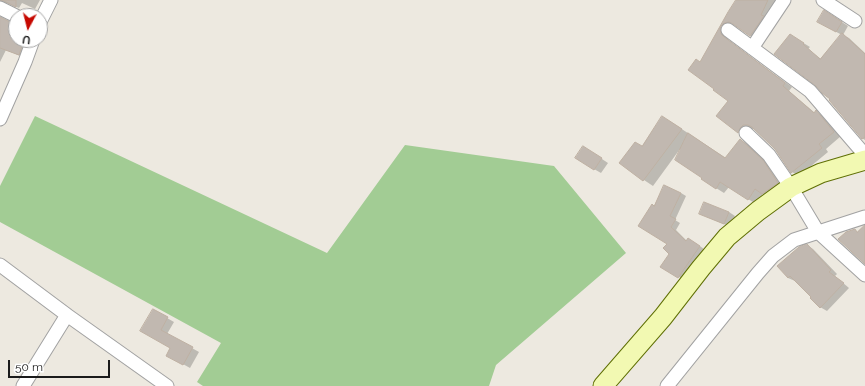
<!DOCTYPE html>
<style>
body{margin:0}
#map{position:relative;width:865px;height:386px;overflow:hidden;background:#ede9e0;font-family:Raleway,sans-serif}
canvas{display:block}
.north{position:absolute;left:8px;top:8px;width:40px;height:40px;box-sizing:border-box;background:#fff;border:1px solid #a4a4a4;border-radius:50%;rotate:187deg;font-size:11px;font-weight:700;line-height:16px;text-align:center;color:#1b1b1b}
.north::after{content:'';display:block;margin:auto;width:14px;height:18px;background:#c60800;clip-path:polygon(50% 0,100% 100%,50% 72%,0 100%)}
.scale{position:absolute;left:8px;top:360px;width:102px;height:18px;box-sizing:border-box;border:2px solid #1b1b1b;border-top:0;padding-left:5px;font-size:12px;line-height:14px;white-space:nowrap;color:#1b1b1b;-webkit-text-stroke:3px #fff;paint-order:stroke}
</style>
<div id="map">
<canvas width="865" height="386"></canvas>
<div class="north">U</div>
<div class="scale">50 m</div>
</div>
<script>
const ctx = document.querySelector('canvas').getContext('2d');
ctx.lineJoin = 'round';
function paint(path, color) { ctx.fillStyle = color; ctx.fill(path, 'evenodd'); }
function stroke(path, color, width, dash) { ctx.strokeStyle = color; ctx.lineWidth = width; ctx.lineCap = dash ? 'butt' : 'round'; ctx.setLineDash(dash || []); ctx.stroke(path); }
paint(new Path2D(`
 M35,116l292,137 78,-108 149,21 72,87 -130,112 -7,21h-286l-6,-4 24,-39 -221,-121v-36z`), '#a2cc94');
paint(new Path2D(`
 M0,0h40l-5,9 -13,-6 -3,5 -12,-5 -4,1 -3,3z
 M747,0h30l-20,40 -26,-18v2l4,2h-2l-6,7v5l3,4 62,45 -3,4 26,22 1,-1 7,4 18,20 -15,13 2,3 -29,24 -7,-4 -17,-23 -21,-20h-3l-6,7 -27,-20 11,-15 -28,-38 28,-50z
 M831,15l17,11 -5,9 6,3 16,15v87l-3,-2 -65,-99 13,8 -2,2 13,10 21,-24 -17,-9z
 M0,18l16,12v10h15l-6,18 -19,-8 -6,12z
 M671,122l55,36 15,-18 8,5 22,21 15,22 -15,10 -8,-4 -7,10 -27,-17 -5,6 -8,-5 -13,-10 -23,-29 -27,37 -9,-6 -24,-17 22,-16z
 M590,151l18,12 -7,10 -7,-4z
 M681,193l5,3 -11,24 5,3 -4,7 11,11 7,1 10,7 -20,31 -22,-13 8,-13 -2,-10 -13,-37z
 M729,212l6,4 -4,11 -24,-10 -7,-4z
 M807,245l6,4 24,25 -2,2 14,12 -22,23 -7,-4 -8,-10 -16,-17 -1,1 -7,-3z
 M153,310l21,12 -7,12 32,18 -9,16 -16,-9 -3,-12 -29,-16z`), '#0003');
const building = new Path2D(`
 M0,0h16v7l-12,-6z
 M736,0h32l-7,15 3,1 -14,20 -17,-12 -4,-2 -5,1 -3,3 -1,3 1,5 2,2 62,47 -2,3 31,27 2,-3 18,22 -15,12 3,4 -31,25 -16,-24 -23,-22 -4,-2h-5l-3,3 -2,5 -22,-17 12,-15 -15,-11 1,-1 -26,-19 8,-11 4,3 28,-50z
 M824,10l18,12 -6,10 -19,-10z
 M0,17l12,6 4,1v16h8l-5,15 -19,-7z
 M842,33l23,21v83l-3,2 -33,-39 1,-1 -8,-6 -6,-7 -42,-32 16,-20 14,9 -1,1 17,15z
 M662,116l20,13 -39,52 -24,-18 16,-21 7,4z
 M688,133l37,25 15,-19 23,21 15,23 -16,11 -7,-5 -7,11 -28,-18 -4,7 -15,-10 1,-1 -27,-18z
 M583,146l19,12 -8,12 -19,-12z
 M664,185l17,8 -11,23 6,3 -5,8 15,14 2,-3 12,8 -22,32 -18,-11 9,-13 -6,-6 4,-4 -29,-18 14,-22 2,2z
 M704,202l25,10 -5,12 -25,-10z
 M865,225v39l-27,-25 8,-7 9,-3 2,3z
 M807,244l24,26 -2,2 15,11 -24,25 -10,-10 1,-1 -21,-21 -2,2 -11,-12 22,-19z
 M153,309l15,8 -7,13 32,17 -10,18 -17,-9 4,-8 -30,-17z`);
paint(building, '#c1b8b0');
stroke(building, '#beb0a2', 1);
const minor = new Path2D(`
 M823,0l32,21
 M0,8l16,8
 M40,22l11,-22
 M728,30l82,61 55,64
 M752,48l32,-48
 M0,119l25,-57 8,-22
 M746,133l23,22 22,32 27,45 47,43
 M0,265l67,50 100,71
 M23,386l44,-71
 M667,386l91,-113 15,-17 21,-16 71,-23`);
const secondary = new Path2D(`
 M603,386l60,-69 38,-49 26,-31 31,-26 33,-24 30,-14 44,-13`);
stroke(minor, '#a2a2a2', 15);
stroke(secondary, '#5f6f04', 21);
stroke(minor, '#fff', 13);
stroke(secondary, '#f2f9b2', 19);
</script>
